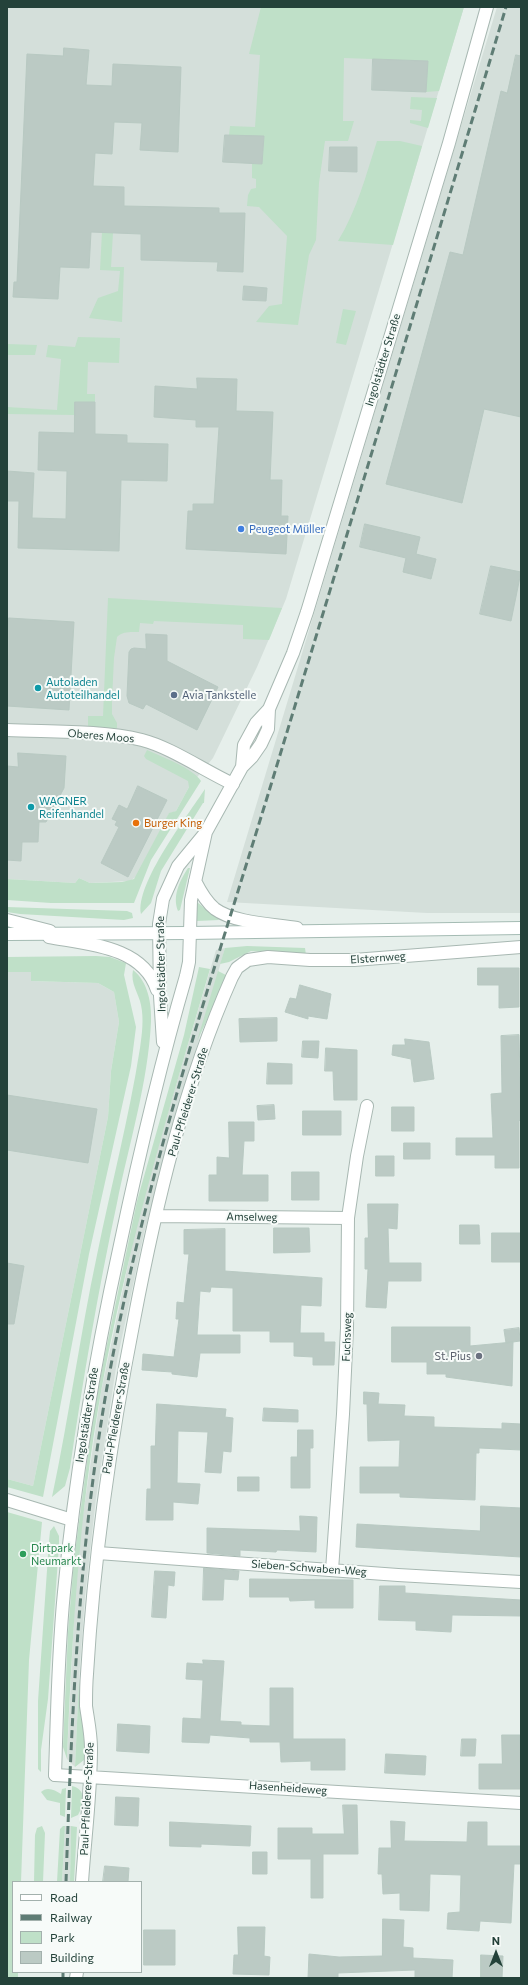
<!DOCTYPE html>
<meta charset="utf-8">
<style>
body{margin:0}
#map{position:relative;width:528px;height:1985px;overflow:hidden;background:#e6efeb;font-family:Commissioner,sans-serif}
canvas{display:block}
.frame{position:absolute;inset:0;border:8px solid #24423a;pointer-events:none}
.legend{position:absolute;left:12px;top:1881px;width:130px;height:92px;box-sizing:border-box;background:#f7fbf9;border:1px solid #a3b1ad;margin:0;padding:5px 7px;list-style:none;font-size:12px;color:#24423a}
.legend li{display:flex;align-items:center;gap:8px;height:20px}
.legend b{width:20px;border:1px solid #a3b1ad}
.north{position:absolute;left:476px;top:1933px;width:40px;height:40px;-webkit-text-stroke:3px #f7fbf9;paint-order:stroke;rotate:0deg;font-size:11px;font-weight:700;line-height:16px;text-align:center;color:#24423a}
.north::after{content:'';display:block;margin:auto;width:14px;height:18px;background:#24423a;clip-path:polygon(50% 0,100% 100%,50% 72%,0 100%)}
</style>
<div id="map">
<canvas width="528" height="1985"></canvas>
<div class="frame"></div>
<ul class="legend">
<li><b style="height:5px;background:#fff"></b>Road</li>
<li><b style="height:5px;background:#5f7d75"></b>Railway</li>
<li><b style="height:11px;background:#bfe0c8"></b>Park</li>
<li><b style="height:11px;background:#bbcac4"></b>Building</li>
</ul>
<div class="north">N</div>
</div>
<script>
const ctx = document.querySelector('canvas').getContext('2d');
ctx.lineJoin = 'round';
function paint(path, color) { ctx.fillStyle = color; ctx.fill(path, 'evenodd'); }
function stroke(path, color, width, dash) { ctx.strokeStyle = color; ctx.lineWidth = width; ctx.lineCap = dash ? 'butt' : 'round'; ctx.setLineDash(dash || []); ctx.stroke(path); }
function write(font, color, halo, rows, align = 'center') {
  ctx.font = font + ' Commissioner,sans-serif'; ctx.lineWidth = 4; ctx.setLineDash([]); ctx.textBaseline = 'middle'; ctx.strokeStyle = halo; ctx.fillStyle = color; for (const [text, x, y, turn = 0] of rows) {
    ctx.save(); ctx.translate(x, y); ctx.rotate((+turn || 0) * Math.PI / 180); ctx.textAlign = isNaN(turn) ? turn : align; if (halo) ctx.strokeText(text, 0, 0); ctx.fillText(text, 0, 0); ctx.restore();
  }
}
paint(new Path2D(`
 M7,7h457l-178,592 -29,68 -44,91 -24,29 -13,24 -7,3 -32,62 -7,5 -40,2 -11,-5 -4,5 -68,-4z
 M497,7h24v906h-94l-200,-11z
 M225,948l-81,285 -27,128 -21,137 -11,99 -6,82 -4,88 -8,-8 8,-162 6,-68 20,-137 34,-160 15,-59 66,-223z
 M7,972h24v9l67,2 16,9 5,30 -8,49 -3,46 -75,369 -26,-7z
 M65,1826h6l-1,56h-8z`), '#d4dfda');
paint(new Path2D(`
 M261,7h203l-25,84 -13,1 1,-31 -83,-3 -1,63h11l-6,20h-23l-6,42 -3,57 -7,15 -11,70 -42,-3 13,-16 13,-2 5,-68 -28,-29 -12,-1 1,-11 3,-6 5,-1v-9l-4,-1v-14h10l2,-27 -35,-2 1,-9 25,1 5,-72 -11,-1z
 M411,97l26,1 -9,30 -18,-5v-3l11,1 1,-11 -12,-1z
 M377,141h23l22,5 -29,99 -55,-4c19,-31 28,-66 39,-100z
 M102,232l11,1 -2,34h13l-2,55 -33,-4 9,-20 20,-7 2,-20 -20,-1z
 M343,309l13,2 -10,34 -10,-2z
 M78,337l42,1 -1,25 -31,-1 -1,32h8v8h-20l-1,13 -67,-1v-7l50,3 4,-51 -15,-2 2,-12 27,2z
 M7,344l30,1 -2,10h-28z
 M108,598l174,10 -13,32 -26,-1v-14l-89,-4 -1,3 -13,-1 -1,9c-8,0 -16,-1 -22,5l-3,21 -2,42v14l5,9v5l-4,2 -25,-2v-12h15z
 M147,750c15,7 46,18 54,31l-50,79 -17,43h-83l-44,-3v-21l68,4 4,-5 11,5 32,-1 12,-3 35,-66 7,-2 13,-24 -1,-6 -42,-22 -2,-3z
 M205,789l-1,14h-1l-42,68 -10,32 -10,11c-6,-30 47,-99 64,-125z
 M188,868h2l-10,42 -2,1c-6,-15 2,-31 10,-43z
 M197,902l22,18 -22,1z
 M7,907l120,4 5,2 1,5 -9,2 -104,-6 -13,-2z
 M247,946l58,2 1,7 -55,-4 -22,11 -9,2 5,-16z
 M96,956l14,1 16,6 -2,12 12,52 -5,39 -42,188 -46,243 -36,-10v-8l26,7 75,-369 3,-46 8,-49 -5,-30 -16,-9 -67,-2v-9h-24v-15z
 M199,967l11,2c-41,140 -83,279 -109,423 -22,122 -29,244 -34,367l-4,-12 5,-115 6,-72 18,-136 12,-65 33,-158 47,-166z
 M133,970c15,11 19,35 18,52 -3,61 -22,122 -34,181 -19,88 -34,176 -47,265l-5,18 -13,11c17,-80 28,-162 45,-242 14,-69 32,-137 43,-207 2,-14 4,-29 1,-43 -2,-11 -11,-22 -8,-35z
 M218,971l10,5 -31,65z
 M7,1512l35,10 -13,138 -8,222h-8v90h5v6h-11z
 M54,1526l5,10v9l-11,154 -7,51v22l-3,-3v-68l11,-160 1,-10z
 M79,1679l6,73 -1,8 -9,7z
 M72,1786c15,3 12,19 6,29l-7,3z
 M66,1788l-1,29 -5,-2v-12l-13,-3 -6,-8c6,-6 14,-2 20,2l1,-5z
 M42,1826l3,7 -2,49h-9l1,-47 2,-7z
 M63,1826h2l-3,56h-5l3,-53z
 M71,1826l6,1 -3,55h-4z`), '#bfe0c8');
const building = new Path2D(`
 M64,48l25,2 -3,35 26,1 1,-22 68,3 -3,85 -38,-2 2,-27 -28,-1 -2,32 -17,-1 -2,33 31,1v19l95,2v5h26l-2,59 -26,-1 1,-9 -77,-2v-26l-50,-2 -2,36 -29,-1 -2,32 -45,-2 1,-15h3l10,-228 36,2z
 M516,55l5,1v361l-37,-8 -22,94 -76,-19 64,-232 13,3 38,-164 6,2z
 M373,59l55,2 -2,31 -54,-2z
 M225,135l39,1 -2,28 -39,-2z
 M330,147h27v25l-28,-1z
 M244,286l23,2 -1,13 -23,-1z
 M197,378l40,1 -1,32 37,1 -3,68h12l-1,36h7l-2,38 -100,-5 2,-38h5v-7h21l5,-77h-23v-7l-42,-3 1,-31 42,3z
 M75,402h20v32l32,1v8l41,1 -1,37 -46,-1 -2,71 -101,-3 1,-47h-12v-30l27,2 -2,45 34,1 1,-48 -29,-1 1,-38 35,1z
 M365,524l55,13 -4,17 20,5 -5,20 -28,-7 3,-14 -46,-11z
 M491,566l30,6 -10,49 -31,-7z
 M9,618l65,4 -5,88 -62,-4z
 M146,634l21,1v26l51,26 -21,43 -51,-26 -3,5 -14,-6 -2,-7 2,-44 2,-3 3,-1 12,1z
 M18,753l48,3 -2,32 -18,34h-7l-1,20h-16l-1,19 -14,-1v-94l11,1z
 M138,786l29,14 -39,77 -27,-14 18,-36 -4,-2 2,-4 -5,-2 7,-14 8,4z
 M478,968h41v39l-20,1v-23h-21z
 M300,985l31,9 -4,25 -19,-3v3l-23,-7 5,-14 6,1z
 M277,1018v23l-37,1 -1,-23z
 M519,1035l2,84 -2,2v47h-24v-13h-39v-17h37l-2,-44 11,-1 -1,-57z
 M405,1039l24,3 5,37 -20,3 -3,-23 -19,-4 1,-10h12z
 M303,1041h16l-1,17 -16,-1z
 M326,1048l31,2v50h-23l-1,-29h-8z
 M268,1063l24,1v20h-25z
 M7,1095l90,14 -9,54 -81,-13z
 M274,1105l1,14 -17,1 -1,-14z
 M392,1107h22v24h-22z
 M303,1111h38v24h-38z
 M229,1122h25v19h-10l-2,34h26v26h-59v-26h8v-18l12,1z
 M404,1143h26v16h-26z
 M376,1156h18v20h-18z
 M292,1172h27v28h-27z
 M368,1204h30l-1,25 -9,-1 1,35h32v18h-33l-2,27 -20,-1 2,-38h-3v-31h3z
 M460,1225h19l1,19h-20z
 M274,1228h35l1,24 -36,1z
 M225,1229v42l97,7 -1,28 -20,-1 -1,28h24v9h11l-1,23h-21v-8l-19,-1v-14h-24v-11h-37v-43l-22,-1 -1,5 -10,-1 -3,44h43v18h-40l-3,24 -25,-3v-2l-30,-2 1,-16 31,3 5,-38h-3l1,-17 7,1 5,-49h-5v-24z
 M492,1233h29v29h-29z
 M7,1263l17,3 -10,58h-7z
 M392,1327h78v19l43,-4 -1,44 -66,-9v-3h-19v-12h-35z
 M519,1328l1,13 -14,2 -2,-13z
 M364,1392l15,1 -1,11 27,1 -1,11 30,1v10l68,2v-6l19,1v26l-42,-2v5h-3l-1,47 -75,-3v-4h-40v-26h39l1,-27 -32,1 -1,-37h-3z
 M157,1404l69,5 -1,8 8,1 -2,34 -8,-1 -2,22 -16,-1 3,-40 -30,-1 -1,52 23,1 -2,20 -25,-2v18h-27l1,-31h4v-43h4z
 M264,1408l34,2v12l-35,-1z
 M298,1430h15v18h-3v40h-19v-31h6z
 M238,1477h21v14h-21z
 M481,1506l40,2v49l-165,-10 1,-23 123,7z
 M300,1516l17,1 -1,35 -39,-2 -1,2 -36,-2v6l-33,-3v-25l93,3z
 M204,1568l35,3 -1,9 -14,-1 -1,21h-20z
 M155,1571l20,1 -1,14 -6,-1 -2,33 -14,-1z
 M250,1579l103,1v28h-38v-8l-25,1 -1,-4h-39z
 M380,1586h25v7l116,7v16l-69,-1 -1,17 -35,-2v-9l-37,-1z
 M203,1660l21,1 -4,60 21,1v3l29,1v-38h23v51h52v31h-34v-9l-30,1 -1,-20h-30v-4l-40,-3 -1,8 -27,-1 1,-24 18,1 2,-39 -17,-1 1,-16 16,1z
 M118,1724l32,2 -1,27 -32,-2z
 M502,1735h18l1,54h-42v-25h23z
 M462,1739h14l-1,17h-14z
 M386,1754l40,2 -1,19 -40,-2z
 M116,1797l23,1 -1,28 -23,-1z
 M343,1805h14l1,49h-35v44h-12v-39h-33v-31h34v6h32z
 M391,1821l14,1 -1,19 63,1 1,-20h19v24h34v18h-7l-3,59 -31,-2 -1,10 -32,-2 1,-16 12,-1 1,-37 -31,-1 -1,37 -29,-1v-17l-17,1 -1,-20h-4l1,-26h12z
 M170,1822l81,4 -1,20 -49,-2v3l-31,-1z
 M253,1852h14v22h-14z
 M105,1866l24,2 -1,14h-25z
 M383,1919l21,1 -1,27 10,1v10l40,2 -1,18h-37v-8l-77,3v5h-30l1,-24 30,3 43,-1z
 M238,1927h27l-1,29 6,1 -1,18 -36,-1 1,-19h4z
 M144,1930h31v35h-31z
 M481,1955l22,1 -1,22h-21z`);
paint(building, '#bbcac4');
stroke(building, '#b8c9c2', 1);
const minor = new Path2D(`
 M7,730c42,2 94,0 135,10 28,7 63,31 91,44
 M156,1216l192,2
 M7,1500l65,20
 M98,1553l300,22 123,7
 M332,1570l11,-156 4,-86 1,-110 9,-62 10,-50
 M55,1775l466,28
 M82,1882c3,-45 9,-89 9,-134 0,-14 -3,-28 -5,-42 0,-10 0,-21 1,-32 7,-119 24,-237 47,-354 22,-116 50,-235 98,-343l5,-9 11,-8 20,-3 42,3h44l167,-13
 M76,1978l1,-6`);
const tertiary = new Path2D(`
 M242,767l2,-22 12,-22 13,-14 24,-56 14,-41 142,-469 38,-136
 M195,881c5,10 11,21 20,28 19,14 58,15 82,19
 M7,920l43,11
 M49,937c38,7 94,9 108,53
 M163,1042l-3,-46 -1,-72 4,-25 15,-33 28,-34 36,-65 10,-10 9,-13 7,-15 1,-20
 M55,1775c2,-61 3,-123 9,-183 11,-117 31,-233 56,-347 19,-90 40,-180 66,-269l3,-14 2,-62 15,-68`);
const secondary = new Path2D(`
 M7,934l182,-1 332,-5`);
stroke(minor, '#a8b8b2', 14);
stroke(tertiary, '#a8b8b2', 14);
stroke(secondary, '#a4bbb3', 14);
stroke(minor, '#fff', 12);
stroke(tertiary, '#fff', 12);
stroke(secondary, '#fff', 12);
stroke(new Path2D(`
 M66,1882c6,-175 13,-350 46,-522 37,-195 100,-383 158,-572 79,-260 158,-520 236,-781
 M63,1978v-6`), '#5f7d75', 3, [8, 4]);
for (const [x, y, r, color] of [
 [241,529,4,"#3f7fe0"],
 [38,688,4,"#0f9aa8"],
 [174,695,4,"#5c6f8a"],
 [31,807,4,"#0f9aa8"],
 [136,823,4,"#e8710a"],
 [479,1356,4,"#6b7280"],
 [23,1554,4,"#2e9e5b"]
]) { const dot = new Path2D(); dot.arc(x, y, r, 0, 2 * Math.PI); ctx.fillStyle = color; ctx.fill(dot); stroke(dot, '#f7fbf9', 1.5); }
write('11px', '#24423a', '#f7fbf9', [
 ["Ingolstädter Straße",383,360,-73],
 ["Oberes Moos",101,736,5],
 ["Elsternweg",378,958,-4],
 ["Ingolstädter Straße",161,964,-91],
 ["Paul-Pfleiderer-Straße",188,1102,-73],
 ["Amselweg",252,1217,1],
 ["Fuchsweg",347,1337,-88],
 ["Ingolstädter Straße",87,1415,-81],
 ["Paul-Pfleiderer-Straße",116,1418,-80],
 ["Sieben-Schwaben-Weg",309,1568,4],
 ["Hasenheideweg",288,1788,4],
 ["Paul-Pfleiderer-Straße",87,1799,-87]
]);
write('11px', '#366cbe', '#f7fbf9', [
 ["Peugeot Müller",249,529]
], 'left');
write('11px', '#0d838f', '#f7fbf9', [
 ["Autoladen",46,682],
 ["Autoteilhandel",46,695],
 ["WAGNER",39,801],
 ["Reifenhandel",39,814]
], 'left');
write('11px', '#4e5e75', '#f7fbf9', [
 ["Avia Tankstelle",182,695]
], 'left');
write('11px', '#c56008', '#f7fbf9', [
 ["Burger King",144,823]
], 'left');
write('11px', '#5b616d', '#f7fbf9', [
 ["St. Pius",471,1356]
], 'right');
write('11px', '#27864d', '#f7fbf9', [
 ["Dirtpark",31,1548],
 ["Neumarkt",31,1561]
], 'left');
</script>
